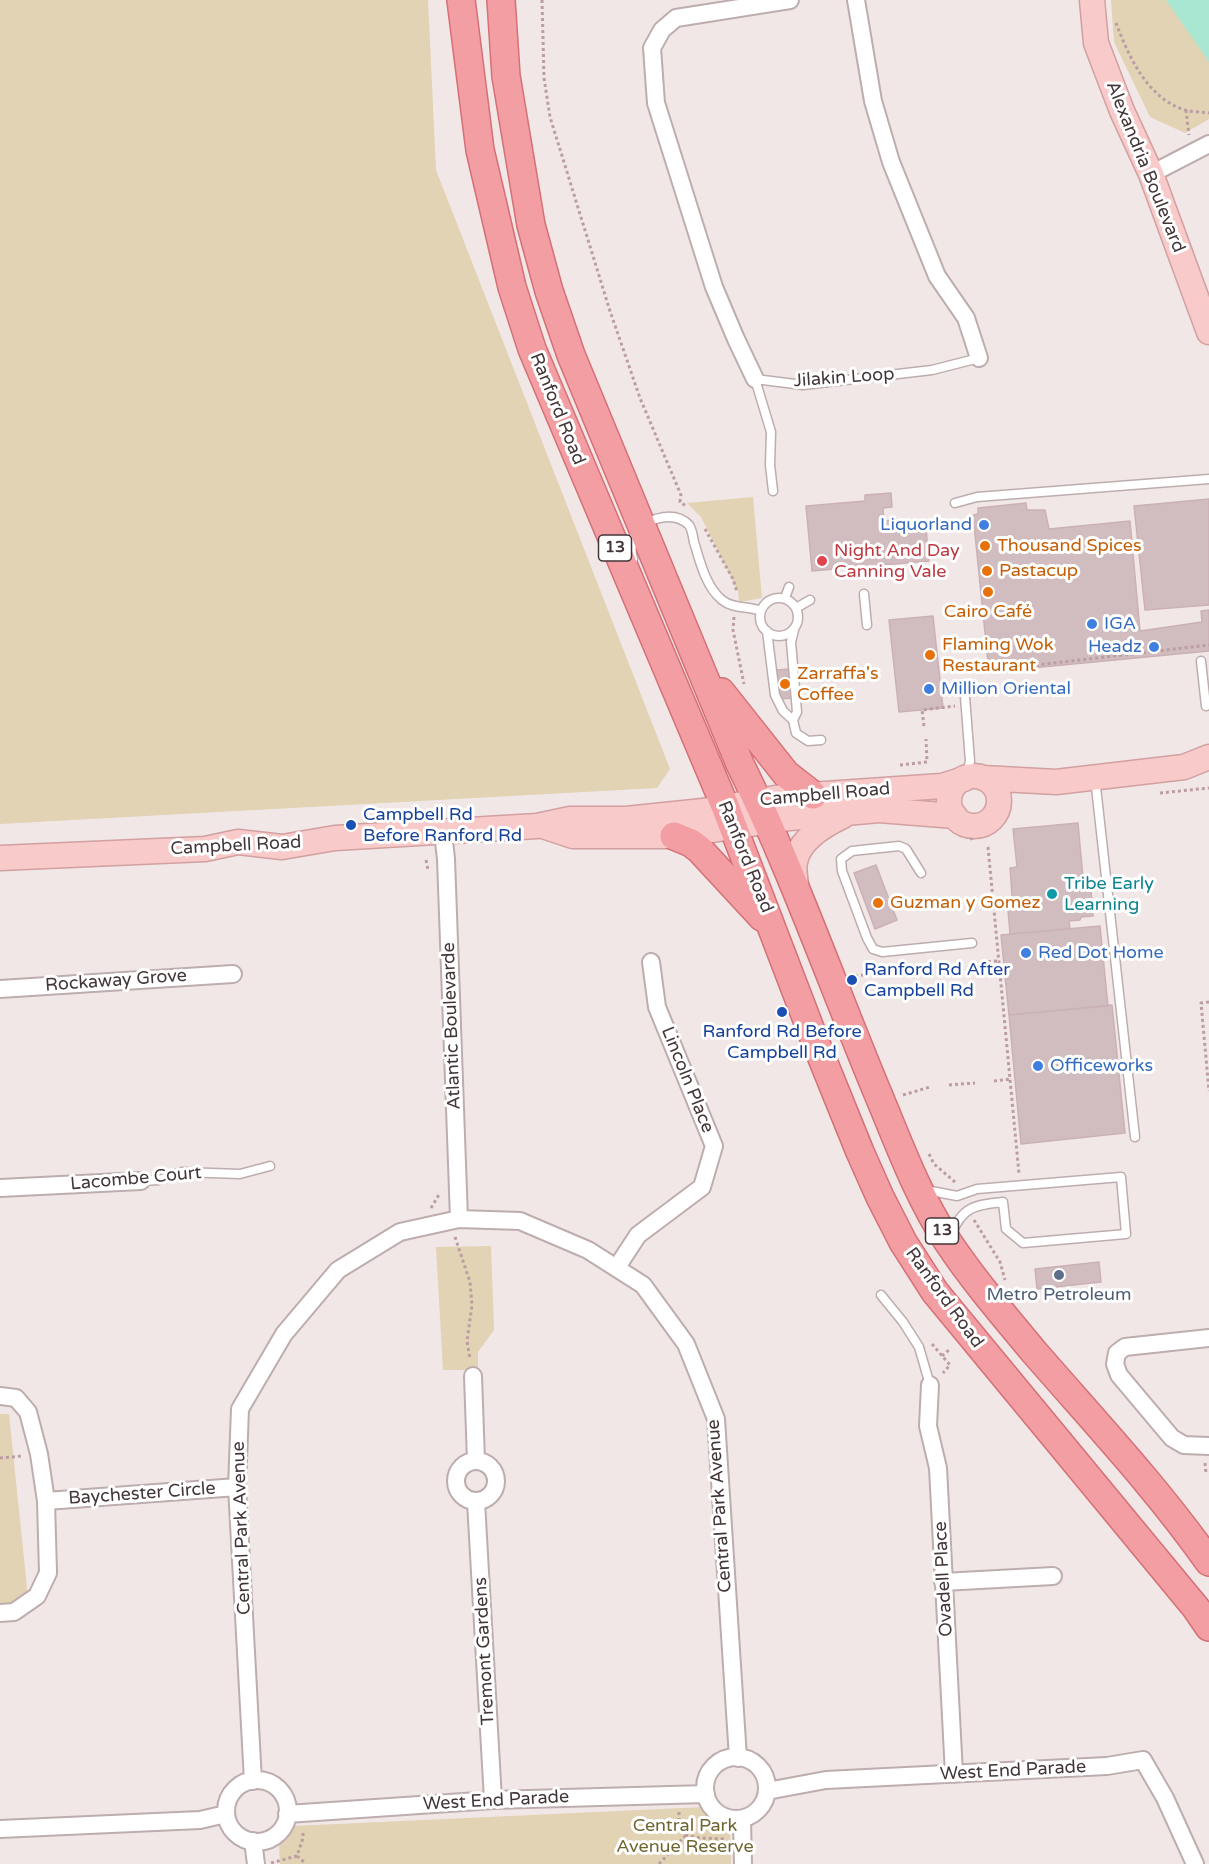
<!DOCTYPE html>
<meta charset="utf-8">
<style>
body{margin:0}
canvas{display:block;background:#f1e7e7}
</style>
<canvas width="1209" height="1864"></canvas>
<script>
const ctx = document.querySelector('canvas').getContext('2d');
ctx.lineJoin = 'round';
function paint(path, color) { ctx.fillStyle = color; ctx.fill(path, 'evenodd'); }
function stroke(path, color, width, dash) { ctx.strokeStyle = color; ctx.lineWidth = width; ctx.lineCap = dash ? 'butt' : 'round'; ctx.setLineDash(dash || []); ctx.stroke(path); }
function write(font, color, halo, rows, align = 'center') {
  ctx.font = font + ' "Varela Round",sans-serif'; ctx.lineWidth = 6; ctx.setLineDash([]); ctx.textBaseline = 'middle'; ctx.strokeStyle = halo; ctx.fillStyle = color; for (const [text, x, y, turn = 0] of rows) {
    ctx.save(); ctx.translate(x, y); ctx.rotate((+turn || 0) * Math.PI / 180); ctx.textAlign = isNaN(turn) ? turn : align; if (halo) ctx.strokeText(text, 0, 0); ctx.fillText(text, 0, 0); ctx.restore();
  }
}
paint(new Path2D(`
 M0,0h428l8,170 234,599 -13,19 -657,36z
 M1111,0h98v119l-24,14 -35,-16 -36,-75z
 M753,497l9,101 -23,4 -1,-11 -37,-74 -14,-14z
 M491,1246l3,84 -16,22v18h-35l-7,-123z
 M0,1414h9l20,193 -29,2z
 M704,1807l26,20 1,37h-451l-1,-18 15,-20z`), '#e1d3b4');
paint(new Path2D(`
 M1166,0h43v62z`), '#a9e7d2');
const building = new Path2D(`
 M891,493l1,14 -9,1 1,13 14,-2 1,12 27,-2 3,32 -117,10 -6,-65 59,-5v-6z
 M1209,499v106l-64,5 -11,-104z
 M1026,503l1,7h18l4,19 81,-8 10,110 62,-9 -1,-11 8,-1v41l-209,20 -12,-9 -15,-147 5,-1v-6z
 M933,616l10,92 -44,4 -10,-92z
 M791,669l3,29 -15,1 -3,-29z
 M1078,823l5,55h7l3,38 -12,1 -1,3 -11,1 1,8 -60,5 -2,-24 5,-1 -3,-41 7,-1 -4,-38z
 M876,865l21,55 -22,9 -21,-56z
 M1100,926l8,80 -99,9 -8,-80z
 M1112,1005l13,128 -104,11 -12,-129z
 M1099,1262l2,20 -64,7 -2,-20z`);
paint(building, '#d1bdc0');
stroke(building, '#cbb1b5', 1.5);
const lane = new Path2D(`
 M773,491l-3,-26 1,-33 -16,-53 48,6 129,-15 47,-12
 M955,503l22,-6 232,-18
 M633,559c-3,-9 -1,-24 6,-30 13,-12 36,-18 50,-4 3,4 4,12 5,17 6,20 12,45 28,58 11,9 26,6 39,11
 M864,594l3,31
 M760 617a19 19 0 1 1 38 0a19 19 0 1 1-38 0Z
 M785,598l4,-11
 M796,608l14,-8
 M767,631l8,64 8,16 10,9 3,13 12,8 13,-1
 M1201,661l5,45
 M964,684l6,77 -4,16
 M793,720l4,-8 -6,-70 3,-12
 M1095,778l40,359
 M921,873l-15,-24 -7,-3 -47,5 -11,8 1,12 25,67 6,11 9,3 90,-9
 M141,1181l18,-1 23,-8 58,2 30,-8
 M926,1190l31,6 20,-7 144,-12 5,57 -103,9 -17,-14 -3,-27c-29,3 -41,5 -52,33
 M881,1295l22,27 16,25 11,38`);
const street = new Path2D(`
 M856,0l17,101 18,61 46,114 29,42 13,40
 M1151,174l58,-30
 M755,379l-19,-40 -22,-52 -58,-184 -4,-55 10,-18 14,-12 114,-18
 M443,833l3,26 13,360
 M0,989l233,-15
 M0,1188l141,-7
 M617,1267l21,-32 64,-48 12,-41 -57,-139 -6,-45
 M1209,1338l-84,9 -8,6 -2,11 4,11 53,63 12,7 25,1
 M473,1376l3,85
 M930,1385l-2,41 10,42 16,306
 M0,1396l16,2 12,14 11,42 7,47 2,72 -11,23 -23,16 -14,1
 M456 1481a20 20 0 1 1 40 0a20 20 0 1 1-40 0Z
 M46,1501l191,-14
 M476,1502l17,298
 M943,1582l110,-6
 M705 1788a31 31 0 1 1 62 0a31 31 0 1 1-62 0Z
 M226 1811a31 31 0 1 1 62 0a31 31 0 1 1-62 0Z
 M253,1781l-16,-294 3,-78 44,-75 54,-64 62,-38 59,-13 61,2 68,29 55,35 43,59 30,75 22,339
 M767,1791l59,-11 281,-14 36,-6 22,38 30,66
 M287,1814l206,-14 213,-6
 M742,1819l1,45
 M0,1829l200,-9 26,-6
 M253,1841l3,23`);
const secondary = new Path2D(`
 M1092,0l4,43 26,68 29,63 58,158
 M949 801a25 25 0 1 1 50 0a25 25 0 1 1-50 0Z
 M983,778l73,4 128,-15 25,-10
 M543,826l30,10h101l116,-18 89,-8 76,6
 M0,858l205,-9 33,-7 44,5 53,-9 202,-12 33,-7h56l77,-8 78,-14 161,-11 22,-7
 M796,887c0,-8 -3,-17 -1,-25 4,-22 29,-37 48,-46`);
const primary = new Path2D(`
 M461,0l19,150 32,137 20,62 193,457 90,235 45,111 20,45 23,45 32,50 261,316 13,19
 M501,0l5,76 25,149 18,66 22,64 169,409c52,106 91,217 136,325 22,52 41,106 72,153 26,39 57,75 87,111 59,68 122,135 174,209
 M721,692l65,82 27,21
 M674,836l17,7 9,7 62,67`);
stroke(lane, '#beadaf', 11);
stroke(street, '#beadaf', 20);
stroke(secondary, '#d2a0a1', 27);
stroke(primary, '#d57076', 30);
stroke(new Path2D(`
 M542,0l2,78 6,39 60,194 30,87 41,97 -1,7 6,4
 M1116,23c13,34 31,75 69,87 7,2 16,2 24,3
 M1186,110l3,25
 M705,529l28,50 4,13
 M734,617l-1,13 11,54
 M976,672l233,-27
 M924,726l-2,-16 33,-4
 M900,765l27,-3 -1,-23
 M1160,793l49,-5
 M970,839l4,-1
 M988,847l31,327
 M426,860l2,10
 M982,962l16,-1
 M936,967l27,-3
 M855,976l62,-8
 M1209,1002l-8,1 8,88
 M994,1081l16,-2
 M949,1085l26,-2
 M903,1095l27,-8
 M929,1154l5,10 21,18
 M431,1208l9,-15
 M974,1220l26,42 5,18
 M455,1237l15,45 2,23 -5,36 3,18
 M932,1344l18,21 -7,8
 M942,1356l9,-8
 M0,1458l22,-2
 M1205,1463l1,10
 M679,1812v11l7,12 14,3 26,1
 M297,1856l9,8
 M271,1863l26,-7 6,-18v-8
 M659,1864l27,-29`), '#bc9da1', 3, [3, 3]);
stroke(lane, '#fff', 8);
stroke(street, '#fff', 16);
stroke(secondary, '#f8caca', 24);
stroke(primary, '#f29ea2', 27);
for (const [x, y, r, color] of [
 [984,525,6,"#3f7fe0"],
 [985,546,6,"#e8710a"],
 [822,561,6,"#e0444e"],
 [987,571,6,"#e8710a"],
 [988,592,6,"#e8710a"],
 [1092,624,6,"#3f7fe0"],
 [1154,647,6,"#3f7fe0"],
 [930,655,6,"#e8710a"],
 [785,684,6,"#e8710a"],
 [929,689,6,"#3f7fe0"],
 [351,825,6,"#1a4fb4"],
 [1052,894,6,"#0f9aa8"],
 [878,903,6,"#e8710a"],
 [1026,953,6,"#3f7fe0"],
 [852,980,6,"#1a4fb4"],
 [782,1012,6,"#1a4fb4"],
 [1038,1066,6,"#3f7fe0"],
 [1059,1275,6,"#5c6f8a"]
]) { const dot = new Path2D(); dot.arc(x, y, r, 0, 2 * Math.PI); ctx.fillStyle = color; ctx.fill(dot); stroke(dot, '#fff', 2); }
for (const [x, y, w] of [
 [615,548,33],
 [942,1231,33]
]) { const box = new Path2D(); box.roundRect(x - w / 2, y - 13, w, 26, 4.5); ctx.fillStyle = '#fff'; ctx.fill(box); stroke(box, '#433638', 1.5); }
write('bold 16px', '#433638', null, [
 ["13",615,548],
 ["13",942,1231]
]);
write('18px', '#433638', '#fff', [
 ["Alexandria Boulevard",1145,167,68],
 ["Jilakin Loop",844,378,-4],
 ["Ranford Road",557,409,68],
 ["Campbell Road",825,795,-5],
 ["Campbell Road",236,846,-3],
 ["Ranford Road",745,857,68],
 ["Rockaway Grove",116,981,-4],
 ["Atlantic Boulevarde",452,1026,-92],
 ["Lincoln Place",687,1080,68],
 ["Lacombe Court",136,1179,-5],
 ["Ranford Road",944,1298,54],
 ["Baychester Circle",142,1494,-4],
 ["Central Park Avenue",720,1506,-94],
 ["Central Park Avenue",242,1528,-92],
 ["Ovadell Place",944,1579,-93],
 ["Tremont Gardens",485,1651,-93],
 ["West End Parade",1013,1771,-3],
 ["West End Parade",496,1801,-3]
]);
write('18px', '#366cbe', '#fff', [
 ["Liquorland",972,525,"right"],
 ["IGA",1104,624],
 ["Headz",1142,647,"right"],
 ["Million Oriental",941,689],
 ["Red Dot Home",1038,953],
 ["Officeworks",1050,1066]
], 'left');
write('18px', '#c56008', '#fff', [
 ["Thousand Spices",997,546],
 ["Pastacup",999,571],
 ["Cairo Café",988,612,"center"],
 ["Flaming Wok",942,645],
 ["Restaurant",942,666],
 ["Zarraffa's",797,674],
 ["Coffee",797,695],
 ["Guzman y Gomez",890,903]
], 'left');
write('18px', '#be3a42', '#fff', [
 ["Night And Day",834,551],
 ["Canning Vale",834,572]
], 'left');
write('18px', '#164399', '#fff', [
 ["Campbell Rd",363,815],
 ["Before Ranford Rd",363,836],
 ["Ranford Rd After",864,970],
 ["Campbell Rd",864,991],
 ["Ranford Rd Before",782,1032,"center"],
 ["Campbell Rd",782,1053,"center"]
], 'left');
write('18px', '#0d838f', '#fff', [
 ["Tribe Early",1064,884],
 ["Learning",1064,905]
], 'left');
write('18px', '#4e5e75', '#fff', [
 ["Metro Petroleum",1059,1295]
]);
write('18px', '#6e6631', '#fff', [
 ["Central Park",685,1826],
 ["Avenue Reserve",685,1847]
]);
</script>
